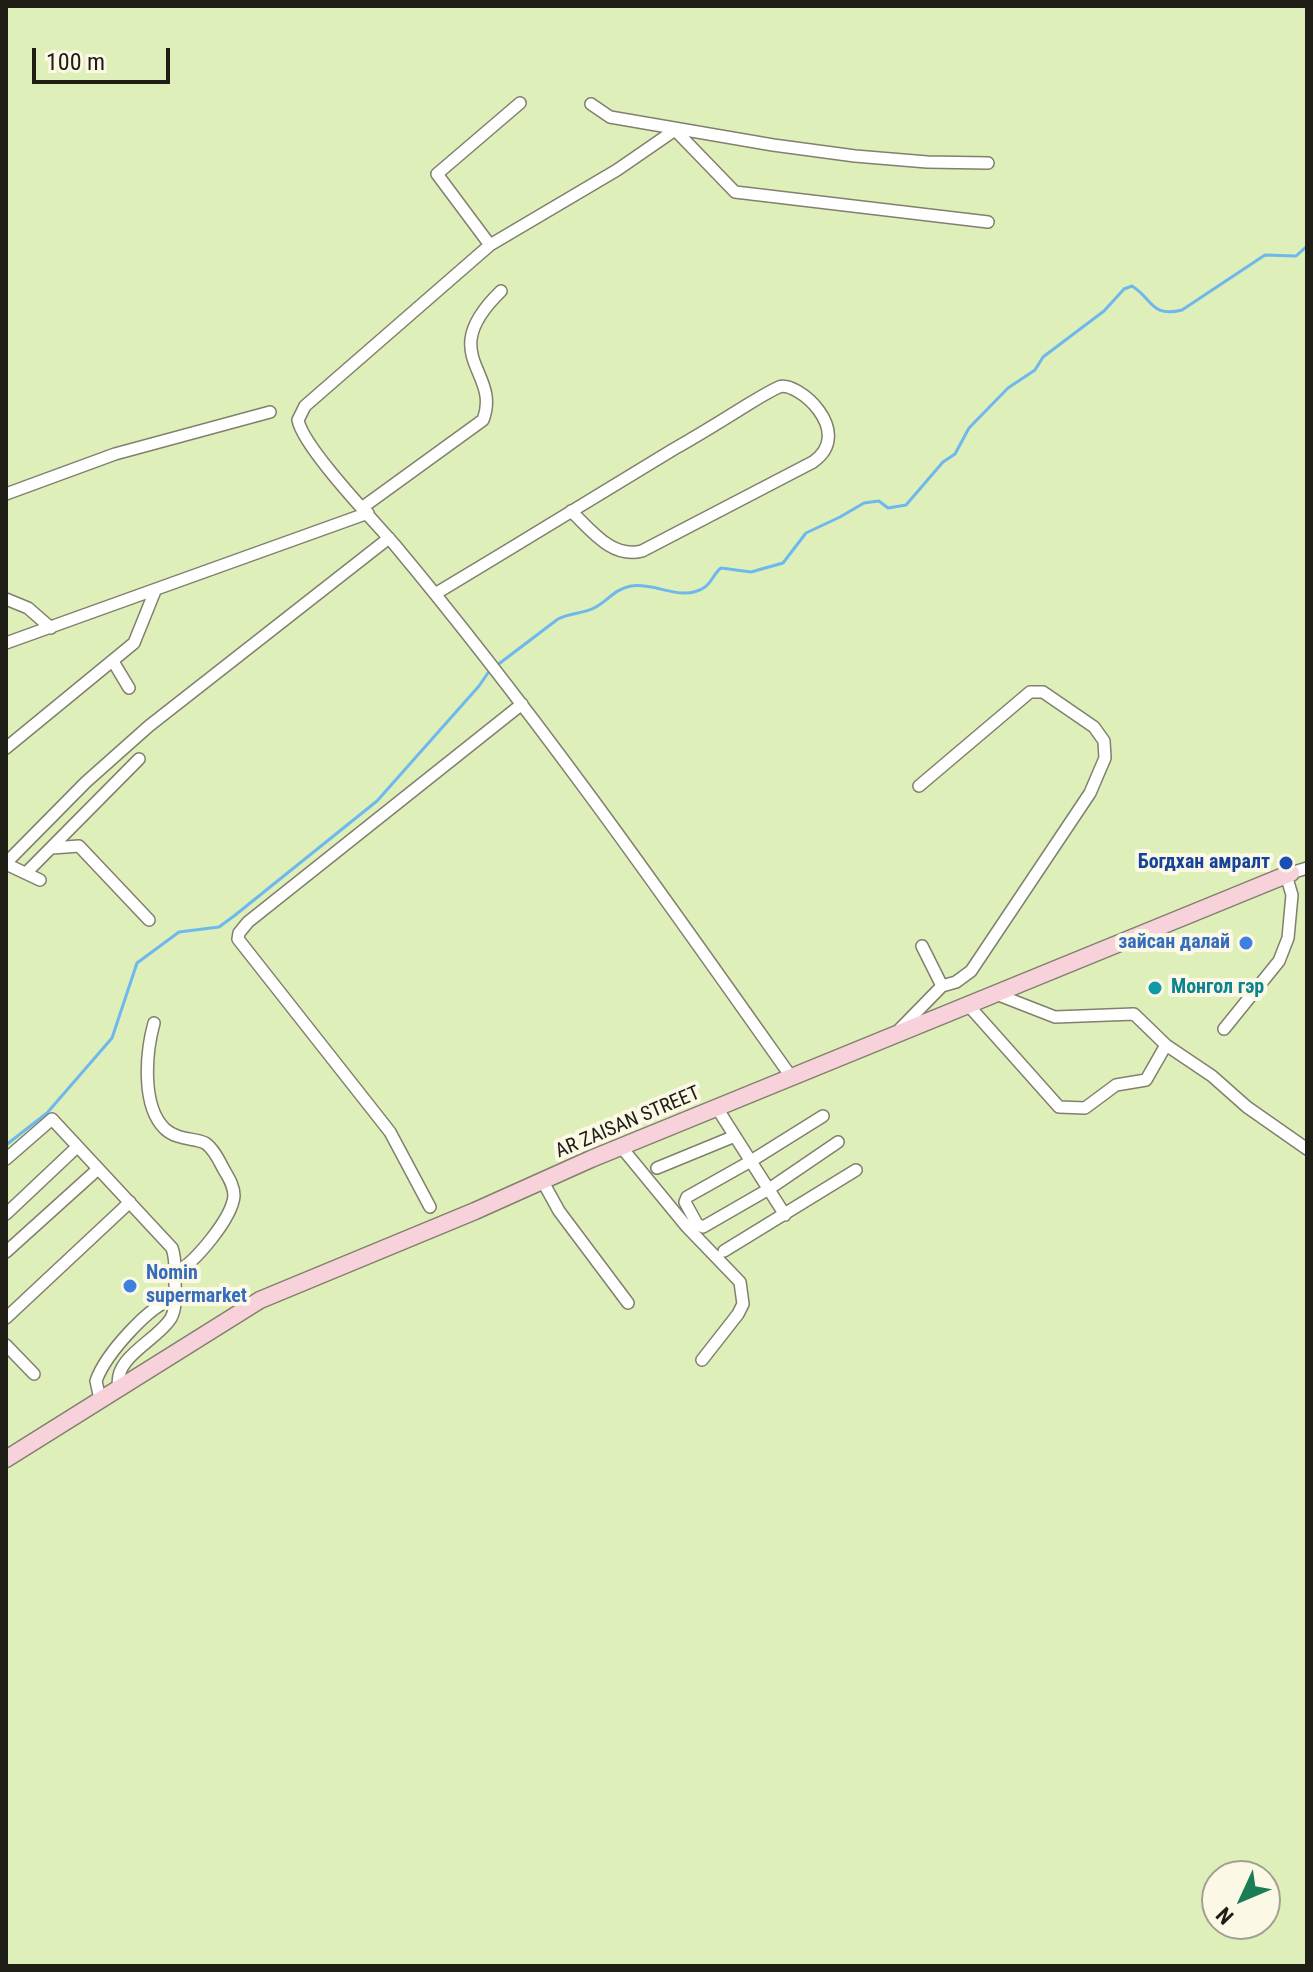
<!DOCTYPE html>
<meta charset="utf-8">
<style>
body{margin:0}
#map{position:relative;width:1313px;height:1972px;overflow:hidden;background:#fbf8e5;font-family:"Roboto Condensed",sans-serif}
canvas{display:block}
.frame{position:absolute;inset:0;border:8px solid #1e1d16;pointer-events:none}
.north{position:absolute;left:1201px;top:1860px;width:80px;height:80px;box-sizing:border-box;background:#fbf8e5;border:2px solid #a3a092;border-radius:50%;rotate:226deg;font-size:22px;font-weight:700;line-height:32px;text-align:center;color:#1e1d16}
.north::after{content:'';display:block;margin:auto;width:28px;height:36px;background:#1a7d55;clip-path:polygon(50% 0,100% 100%,50% 72%,0 100%)}
.scale{position:absolute;left:32px;top:48px;width:138px;height:36px;box-sizing:border-box;border:4px solid #1e1d16;border-top:0;padding-left:10px;font-size:24px;line-height:28px;white-space:nowrap;color:#1e1d16;-webkit-text-stroke:6px #fbf8e5;paint-order:stroke}
</style>
<div id="map">
<canvas width="1313" height="1972"></canvas>
<div class="frame"></div>
<div class="north">N</div>
<div class="scale">100 m</div>
</div>
<script>
const ctx = document.querySelector('canvas').getContext('2d');
ctx.lineJoin = 'round';
function paint(path, color) { ctx.fillStyle = color; ctx.fill(path, 'evenodd'); }
function stroke(path, color, width, dash) { ctx.strokeStyle = color; ctx.lineWidth = width; ctx.lineCap = dash ? 'butt' : 'round'; ctx.setLineDash(dash || []); ctx.stroke(path); }
function write(font, color, halo, rows, align = 'center') {
  ctx.font = font + ' "Roboto Condensed",sans-serif'; ctx.lineWidth = 8; ctx.setLineDash([]); ctx.textBaseline = 'middle'; ctx.strokeStyle = halo; ctx.fillStyle = color; for (const [text, x, y, turn = 0] of rows) {
    ctx.save(); ctx.translate(x, y); ctx.rotate((+turn || 0) * Math.PI / 180); ctx.textAlign = isNaN(turn) ? turn : align; if (halo) ctx.strokeText(text, 0, 0); ctx.fillText(text, 0, 0); ctx.restore();
  }
}
paint(new Path2D(`
 M6,6h1301v1960h-1301zM1217,1876h48v48h-48z`), '#deefba');
stroke(new Path2D(`
 M496,666l62,-47c11,-6 24,-5 36,-11 14,-7 20,-19 37,-22 25,-4 51,17 74,1 7,-5 9,-14 16,-19l30,4 32,-9 23,-30 34,-16 24,-14 15,-2 9,7 18,-3 37,-43 12,-8 14,-26 39,-40 27,-18 8,-13 61,-46 20,-22 8,-3c21,13 19,32 50,24l83,-55 31,1 11,-10
 M6,1145l41,-32 65,-75 25,-75 42,-31 40,-5 15,-11 143,-115 102,-115 11,-16`), '#6eb8ee', 3);
const street = new Path2D(`
 M591,104l19,13 163,28 82,11 72,6 61,1
 M490,245l-53,-71 83,-71
 M6,494l109,-40 155,-42
 M363,507l120,-87c19,-49 -49,-64 18,-129
 M435,594c80,-48 160,-97 239,-145 25,-14 49,-29 73,-44 10,-6 21,-13 32,-18 18,-7 77,45 34,75l-171,89c-30,8 -51,-21 -71,-40
 M6,599l22,9 23,20
 M6,643l362,-130
 M114,663l15,25
 M6,748l128,-105 21,-52
 M919,786l111,-94h13l51,35 10,14 1,17 -15,35 -119,178 -15,11 -14,4
 M52,848l27,-2 70,74
 M6,863l80,-81 63,-56 240,-188
 M6,864l34,16
 M27,872l112,-113
 M1291,873l16,-5
 M996,994l59,23 79,-3 32,31 46,31 35,31 60,42
 M969,1006l90,101 26,1 31,-23 30,-5 20,-35
 M154,1023c-8,29 -13,83 11,106 12,11 30,9 40,14 8,5 14,17 18,25 5,9 11,17 11,28 -2,22 -39,67 -59,77
 M1224,1029l55,-68 9,-23 4,-43 -6,-20
 M898,1031l44,-45 -20,-40
 M792,1078c-128,-181 -256,-364 -398,-534 -21,-24 -91,-97 -96,-124l7,-14 185,-161 127,-75 58,-40 60,62 253,30
 M717,1108l68,107
 M823,1116l-72,45 -64,36 -2,5 12,22 6,3 66,-38 69,-47
 M622,1148l65,79 53,55 3,22 -5,10 -36,46
 M6,1159l46,-40 120,129c4,11 3,21 3,32 0,12 2,27 -4,38 -13,22 -59,40 -52,69
 M657,1168l78,-32
 M543,1182l16,29 69,92
 M430,1207l-40,-75 -152,-193 1,-6 9,-11 274,-218
 M6,1214l71,-67
 M724,1251l132,-81
 M6,1252l92,-83
 M6,1318l124,-116
 M6,1345l28,29
 M100,1399l-4,-18c9,-26 53,-76 79,-83`);
const secondary = new Path2D(`
 M6,1459l254,-159 215,-89 116,-52 700,-286`);
stroke(street, '#827f6e', 14);
stroke(secondary, '#827f6e', 19);
stroke(street, '#fff', 11);
stroke(secondary, '#f8d2da', 16);
for (const [x, y, r, color] of [
 [1286,863,8,"#1a4fb4"],
 [1246,943,8,"#3f7fe0"],
 [1155,988,8,"#0f9aa8"],
 [130,1286,8,"#3f7fe0"]
]) { const dot = new Path2D(); dot.arc(x, y, r, 0, 2 * Math.PI); ctx.fillStyle = color; ctx.fill(dot); stroke(dot, '#fbf8e5', 3); }
write('bold 20px', '#164399', '#fbf8e5', [
 ["Богдхан амралт",1270,863]
], 'right');
write('bold 20px', '#366cbe', '#fbf8e5', [
 ["зайсан далай",1230,943],
 ["Nomin",146,1274,"left"],
 ["supermarket",146,1297,"left"]
], 'right');
write('bold 20px', '#0d838f', '#fbf8e5', [
 ["Монгол гэр",1171,988]
], 'left');
write('20px', '#1e1d16', '#fbf8e5', [
 ["AR ZAISAN STREET",628,1123,-23]
]);
</script>
